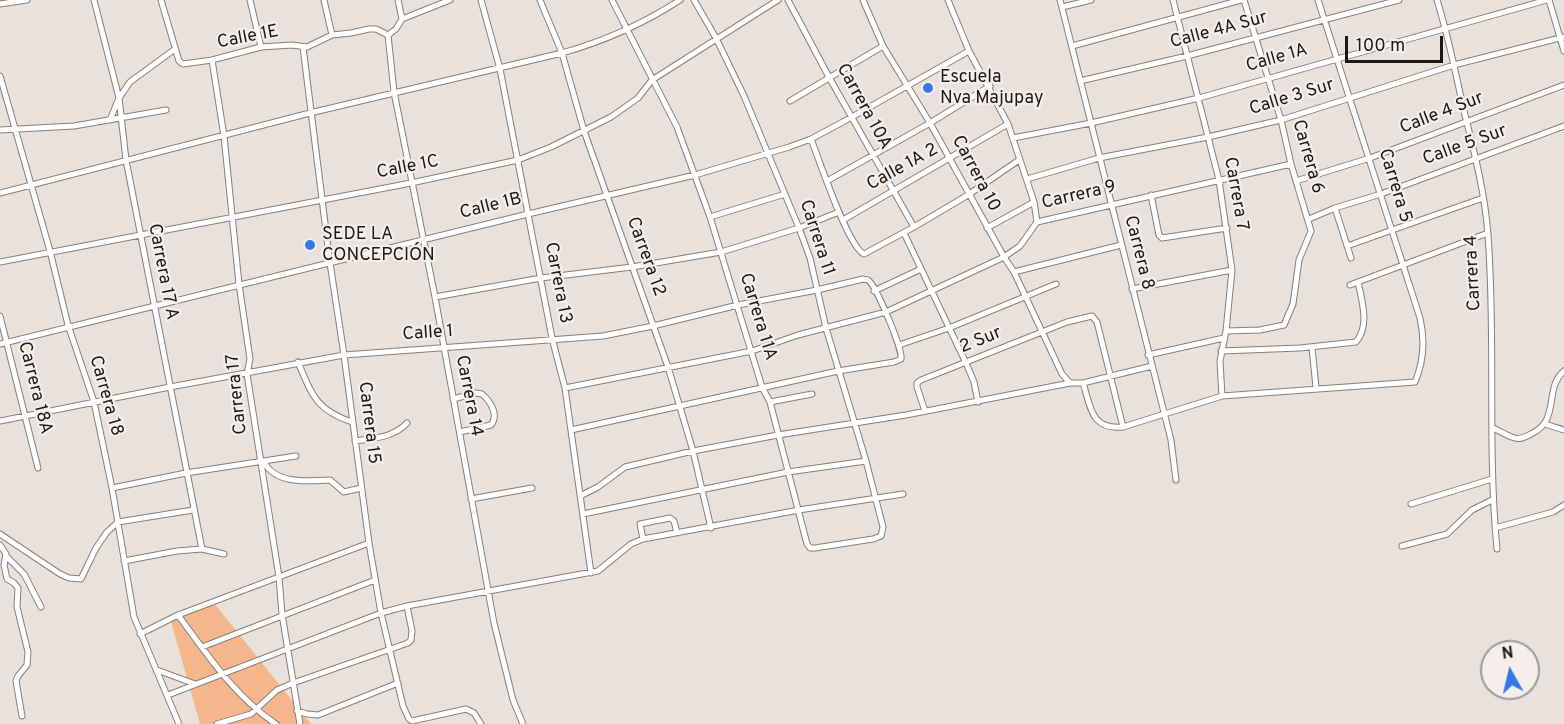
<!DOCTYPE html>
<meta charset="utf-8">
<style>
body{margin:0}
#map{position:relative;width:1564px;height:724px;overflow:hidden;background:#e8e1dc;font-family:Overpass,sans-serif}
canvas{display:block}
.north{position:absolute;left:1480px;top:640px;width:60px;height:60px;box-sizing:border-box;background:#f5eeea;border:2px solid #9e9996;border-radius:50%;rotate:352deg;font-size:16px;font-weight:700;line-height:24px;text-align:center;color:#1b1917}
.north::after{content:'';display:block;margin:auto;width:21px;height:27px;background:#3477e5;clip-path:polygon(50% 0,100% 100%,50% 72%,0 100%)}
.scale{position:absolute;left:1345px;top:36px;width:98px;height:27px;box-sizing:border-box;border:3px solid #1b1917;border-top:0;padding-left:8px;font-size:18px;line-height:21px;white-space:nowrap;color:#1b1917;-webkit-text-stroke:4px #f5eeea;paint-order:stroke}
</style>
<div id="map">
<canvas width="1564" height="724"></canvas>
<div class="north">N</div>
<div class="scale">100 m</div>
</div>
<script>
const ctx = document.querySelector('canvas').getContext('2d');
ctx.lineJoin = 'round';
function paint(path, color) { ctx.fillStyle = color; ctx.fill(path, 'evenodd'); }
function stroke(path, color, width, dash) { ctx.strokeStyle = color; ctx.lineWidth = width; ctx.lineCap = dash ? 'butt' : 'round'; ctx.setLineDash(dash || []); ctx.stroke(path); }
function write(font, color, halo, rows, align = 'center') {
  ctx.font = font + ' Overpass,sans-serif'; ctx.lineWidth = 4.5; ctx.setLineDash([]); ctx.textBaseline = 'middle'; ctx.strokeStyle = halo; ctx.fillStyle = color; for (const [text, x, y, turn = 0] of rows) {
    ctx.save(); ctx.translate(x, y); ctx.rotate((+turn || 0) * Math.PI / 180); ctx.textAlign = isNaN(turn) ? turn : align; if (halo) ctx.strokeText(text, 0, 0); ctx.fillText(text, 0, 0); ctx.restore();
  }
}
paint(new Path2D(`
 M213,602l98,122h-111l-30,-106z`), '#f4b68a');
const street = new Path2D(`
 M94,0l25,98 7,62 76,389
 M161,0l18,61 4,3 29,-4 49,-13 31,-2 15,2 25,-12 19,-2 18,-4h7l12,6
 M250,0l11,47
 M324,0l8,35
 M398,0l4,19
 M481,0l19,69 52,269 13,50 26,185
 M540,0l22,53 22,78 84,236 25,84 18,77
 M612,0l65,127 33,90 52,170 8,15 37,142 3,4h5l58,-9 8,-3 2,-9 -17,-66 -40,-133 -16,-70 -11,-30 -55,-132 -28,-58 -22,-38
 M788,0l42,79 84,148
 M863,0l20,46 47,77 74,134 10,15 48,102 8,9h13c8,25 8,47 40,44l99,-31 193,-14c9,-21 10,-42 5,-64l-102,-318
 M948,0l21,51 39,73 26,78 3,20
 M1060,0l111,440 5,40
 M1173,0l46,180 13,90 -6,61 -6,30 2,35
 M1437,0c12,38 19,76 28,115 10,40 20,79 23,120 8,105 -1,210 9,314
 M1549,0l15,51
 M0,4l27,-4
 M1062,7l29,-7
 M388,35l6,57 41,205 59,326 19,77 10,24
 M388,35l8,-6 6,-10 48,-19
 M1072,46l169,-46
 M303,47l27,216 14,92 25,188 12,70 22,93 6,13 3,2 54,-12 8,4 7,11
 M212,60l12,76 15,148 11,75 -3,15 32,203 3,37 18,110
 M0,76l50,175 18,74 26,77 18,86 22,129 45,107
 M1080,81l107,-25 212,-56
 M790,101l93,-55
 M110,120l9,-22 11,-16 45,-33
 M0,130l74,-4 92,-16
 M1013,138l78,-15 108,-25 348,-98
 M811,139c8,20 37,108 53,115l50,-27 54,-32 51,-35
 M1027,179l72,-21 109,-21 73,-17 173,-55 110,-28
 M827,181l103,-58 60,-37
 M1296,181l74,-23 194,-73
 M0,193l310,-80 252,-60c43,-12 81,-29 118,-53
 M1151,195l8,40 3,3 65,-10
 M1335,208l16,50
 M710,217l75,-23
 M1309,219l26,-11 46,-14 183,-68
 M843,220l165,-96
 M1037,222l254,-58
 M987,228l47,-26
 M904,233l62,130 8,19 4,20
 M1347,246l136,-48
 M0,262l411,-79 107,-23 33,-13 60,-30 27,-19 14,-18 126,-80
 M1014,272l107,-27
 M1350,285l138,-52
 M1132,289l100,-19
 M874,291l47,-22
 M435,297l106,-19 91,-11 89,-15 78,-24 40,-16
 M0,316l38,152
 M1226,331l34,-1 24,-5 9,-21 6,-44 12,-29 -20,-67 -10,-44 -37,-120
 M0,344l528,-130 167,-39 94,-28 22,-8 41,-22 117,-66
 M899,345l50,-17 107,-44
 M1312,347l4,41
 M1221,351l79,-3 56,-6c14,-16 6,-41 2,-60
 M1148,355l76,-17
 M298,362c14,33 18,48 54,60
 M1083,383l69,-17
 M565,388l187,-37 46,-16 88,-23 118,-55 16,-11 17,-24
 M453,399l23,-6 6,1c9,8 17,21 9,31l-31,7
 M770,402l42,-8
 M925,411l-8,-24v-4l4,-3 146,-58 25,-6 5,6 26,105
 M0,421l170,-34 174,-32 259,-19 50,-10 85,-21 79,-15 46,-11c2,1 4,0 5,1 8,5 35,70 33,79l-7,3 -56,9 -267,59
 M1545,424l19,6
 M1493,428c7,3 14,8 22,10 6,2 12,-2 18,-5 27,-14 11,-45 31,-62
 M355,441c19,-3 38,-3 52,-18
 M264,462c12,23 45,19 66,18l14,12 17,-4
 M112,488l74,-15 110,-17
 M580,496l18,-9 27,-20 68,-16 85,-16 128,-20 164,-32
 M471,499l61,-11
 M1411,504l81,-25
 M583,514l205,-42 78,-11
 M1495,528l58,-16 11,-7
 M0,534l60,40 9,4 12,1 15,-31 11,-16 11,-10 75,-12
 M643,539l-3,-15 30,-6 4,3 3,12
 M0,545l6,9 -2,11 3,14 7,4 4,5 -1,19 11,45 -1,13 -9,11 -2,5 6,35
 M1402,546l45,-12 25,-24 20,-10
 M7,557l17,17 17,33
 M124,561l53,-10 25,-2 22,5
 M178,615c29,39 57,82 98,109
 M140,634l38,-19 191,-72
 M202,647l173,-67
 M157,670l38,14
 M168,695l213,-82 26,-7 191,-35 33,-27 12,-5 156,-29 104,-16
 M297,711l10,3 11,1 80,-32
 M217,724l34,-10 26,-24 16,-7 115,-40 3,-3 1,-9 -5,-25`);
stroke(street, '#857f7b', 7);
stroke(street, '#fff', 5);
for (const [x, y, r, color] of [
 [928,88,6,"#3477e5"],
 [310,245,6,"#3477e5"]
]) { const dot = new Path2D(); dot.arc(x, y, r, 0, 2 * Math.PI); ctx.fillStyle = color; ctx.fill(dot); stroke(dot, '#f5eeea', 2); }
write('18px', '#1b1917', '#f5eeea', [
 ["Calle 4A Sur",1219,31,-15],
 ["Calle 1E",248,38,-11],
 ["Calle 1A",1277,59,-16],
 ["Calle 3 Sur",1292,98,-17],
 ["Carrera 10A",863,107,61],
 ["Calle 4 Sur",1442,114,-21],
 ["Calle 5 Sur",1465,146,-20],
 ["Carrera 6",1307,157,74],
 ["Calle 1C",408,168,-11],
 ["Calle 1A 2",903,168,-29],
 ["Carrera 10",975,174,62],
 ["Carrera 5",1394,186,73],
 ["Carrera 7",1235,194,80],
 ["Carrera 9",1079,196,-13],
 ["Calle 1B",491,207,-14],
 ["Carrera 11",816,238,72],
 ["Carrera 8",1138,253,76],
 ["Carrera 12",645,257,70],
 ["Carrera 17 A",162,272,79],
 ["Carrera 4",1474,273,-93],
 ["Carrera 13",557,283,79],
 ["Carrera 11A",757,317,73],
 ["Calle 1",428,334,-4],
 ["2 Sur",981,341,-22],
 ["Carrera 18A",34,388,76],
 ["Carrera 17",238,394,-96],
 ["Carrera 18",105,396,74],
 ["Carrera 14",468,396,79],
 ["Carrera 15",368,423,83]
]);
write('18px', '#1b1917', '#f5eeea', [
 ["Escuela",940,78],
 ["Nva Majupay",940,99],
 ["SEDE LA",322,235],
 ["CONCEPCIÓN",322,256]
], 'left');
</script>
